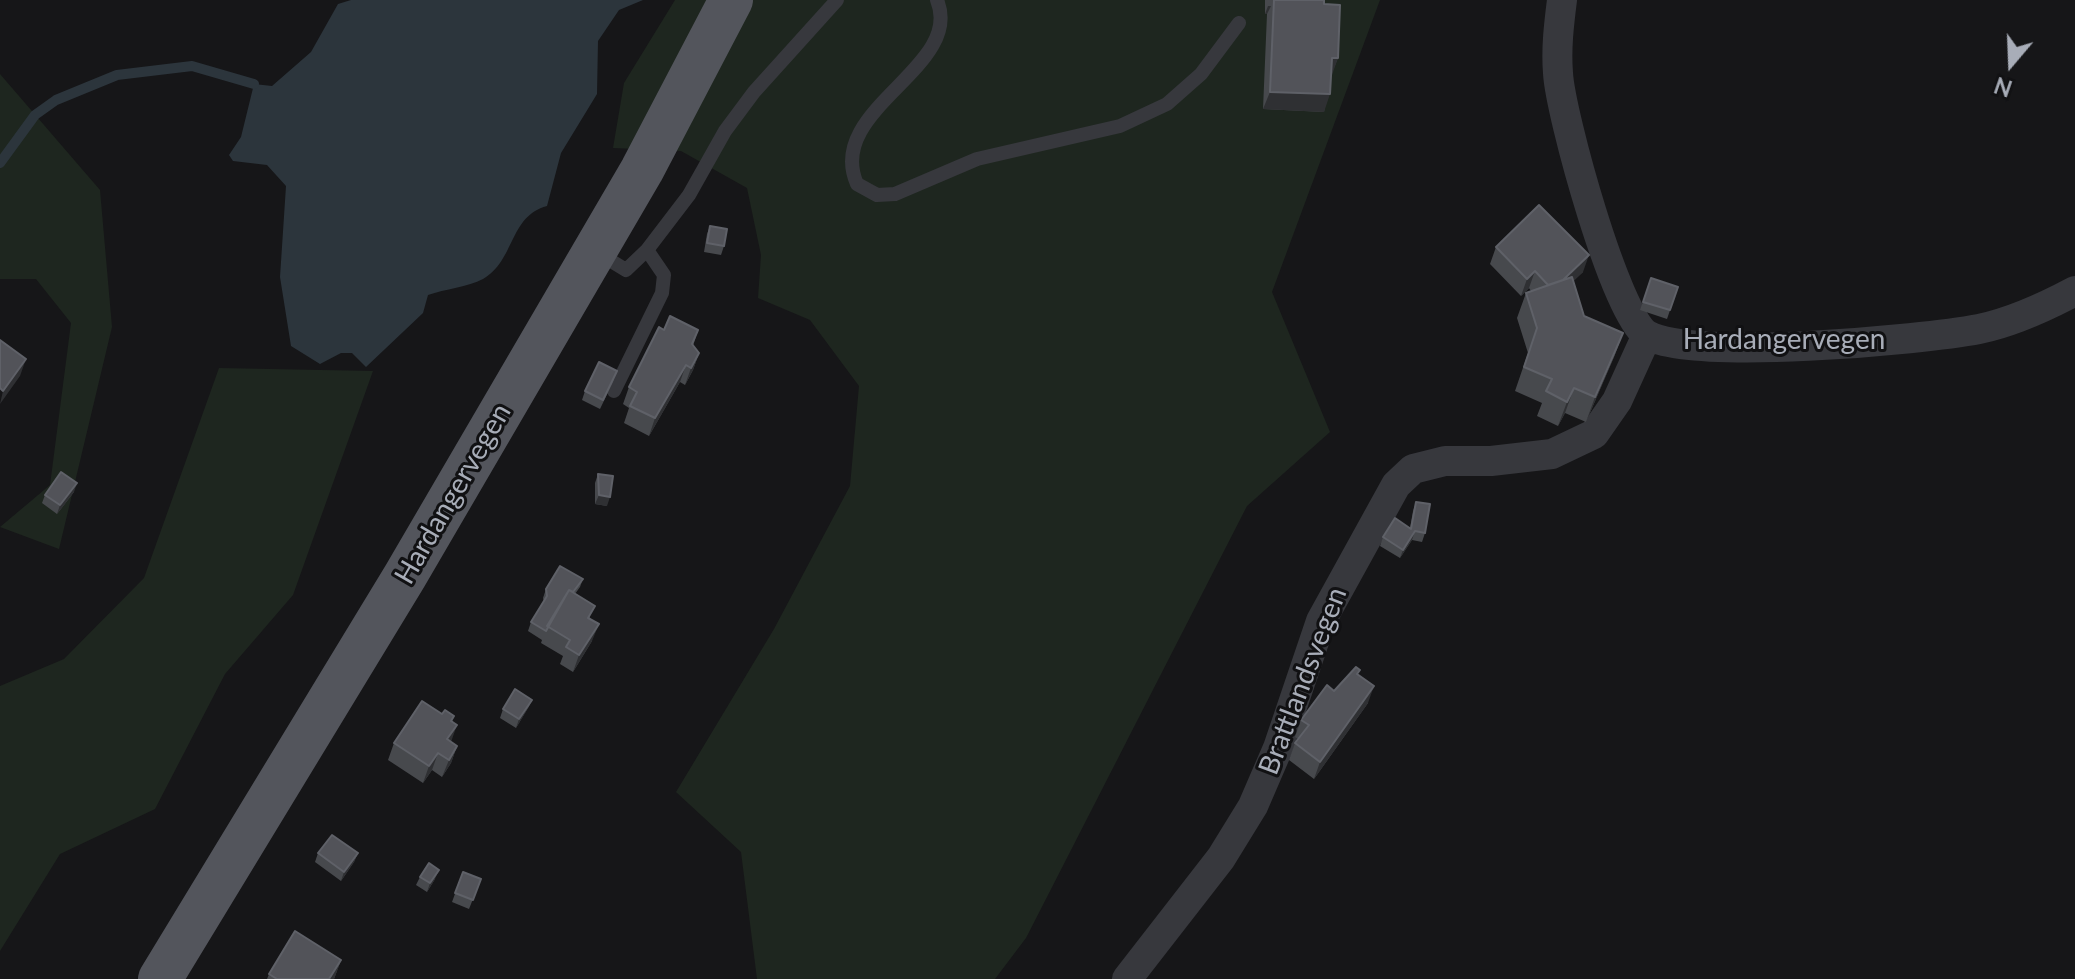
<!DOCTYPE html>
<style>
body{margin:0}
#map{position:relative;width:2075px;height:979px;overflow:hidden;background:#161618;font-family:Lato,sans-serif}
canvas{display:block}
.north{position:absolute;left:1971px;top:24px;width:80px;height:80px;-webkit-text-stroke:6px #111113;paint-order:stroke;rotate:199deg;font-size:22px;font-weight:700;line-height:32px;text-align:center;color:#a8adb8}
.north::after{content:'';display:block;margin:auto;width:28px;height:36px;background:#a8adb8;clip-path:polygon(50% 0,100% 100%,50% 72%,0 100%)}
</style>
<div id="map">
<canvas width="2075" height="979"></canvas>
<div class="north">N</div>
</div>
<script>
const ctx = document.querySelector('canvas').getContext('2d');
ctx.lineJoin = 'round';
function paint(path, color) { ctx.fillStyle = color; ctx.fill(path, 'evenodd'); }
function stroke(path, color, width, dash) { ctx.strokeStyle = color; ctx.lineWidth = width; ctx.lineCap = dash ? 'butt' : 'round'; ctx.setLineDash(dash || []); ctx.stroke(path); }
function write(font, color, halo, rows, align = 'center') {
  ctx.font = font + ' Lato,sans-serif'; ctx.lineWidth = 6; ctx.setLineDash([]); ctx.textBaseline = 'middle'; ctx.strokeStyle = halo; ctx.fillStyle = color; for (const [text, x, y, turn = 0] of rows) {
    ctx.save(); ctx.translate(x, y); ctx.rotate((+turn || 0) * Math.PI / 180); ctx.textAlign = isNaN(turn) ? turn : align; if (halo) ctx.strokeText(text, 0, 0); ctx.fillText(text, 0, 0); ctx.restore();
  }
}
paint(new Path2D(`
 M675,0h705l-108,292 58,140 -83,74 -221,432 -31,41h-238l-16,-127 -65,-60 98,-163 76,-143 9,-100 -49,-66 -52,-22 3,-43 -14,-67 -66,-37 -68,-3 11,-65z
 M0,74l100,116 12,137 -53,222 -59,-22 50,-42 21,-162 -35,-44h-36z
 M219,368l154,3 -80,224 -68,79 -70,135 -95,45 -60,97v-265l64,-27 80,-81z`), '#1e261f');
paint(new Path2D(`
 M351,0h292l-24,10 -21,31 -1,53 -36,59 -14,53c-38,10 -32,55 -64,73 -15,8 -38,10 -55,16l-5,18 -57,54 -14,-14h-11l-21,11 -29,-18 -11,-69 6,-91 -19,-21 -34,-4 -4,-6 12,-18 13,-53 18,2 39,-34 27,-48z`), '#2c353c');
stroke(new Path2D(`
 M0,163l35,-48 21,-15 61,-25 75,-9 62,18`), '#2c353c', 10);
stroke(new Path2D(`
 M937,0c28,68 -113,109 -80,184l20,11 18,-1 82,-35 143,-33 47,-22 34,-30 38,-51
 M598,253l28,17 21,-20 42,-55 36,-64 29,-39 83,-92
 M614,391l48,-98 2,-18 -17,-25`), '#37383d', 14);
stroke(new Path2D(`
 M1562,0c-3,24 -6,48 -4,73 2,40 58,244 89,262 45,26 275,5 332,-6 34,-7 66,-22 96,-38
 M1127,979l94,-121 32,-52 25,-58 43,-127 75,-136 17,-16 32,-8h46l61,-7 42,-20 23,-33 30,-66`), '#37383d', 30);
stroke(new Path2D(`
 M160,979l245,-403 237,-406 89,-170`), '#53555c', 44);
paint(new Path2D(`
 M1265,0h59v4l14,54 -7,17 -7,37 -61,-3 4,-95h-2z
 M710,226l14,20 -3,9 -17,-3 3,-18z
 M1496,247l87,25 -10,9 11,35 39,17 -9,24 -28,65 -21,-9 -7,13 -21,-10 5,-13 -27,-12 13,-38 -11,-35 9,-25 5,-2 -2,-3 -8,8 -31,-32z
 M1651,278l27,9 -11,32 -27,-9z
 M664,330h34l-5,16 6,7 -6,17 -8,15 -5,-3 -31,54 -25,-13 5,-15 -6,-4 6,-17z
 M614,380l-14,29 -18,-9 3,-9z
 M598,474l9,32 -12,-2v-21z
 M74,492l-17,22 -15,-11 3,-8z
 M1416,502l9,31 -3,9 -10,-2 -12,18 -20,-12 3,-9 27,-9 3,-17z
 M583,579l-3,8 -5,7 16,25 1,22 -19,31 -13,-8 3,-8 -22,-13 1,-3 -14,-9 3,-9 13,-20 -1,-4 3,-9z
 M1358,674l10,29 -54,76 -25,-19 6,-17 3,-4 -3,-2 6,-17 33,-29z
 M532,700l-4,8 -12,20 -16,-10 3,-9z
 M442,714l12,2 -2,6 -1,20 6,4 -6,17 -9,14 -10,-7 -9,13 -35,-23 6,-17z
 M318,853h40l-4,9 -13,19 -26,-19z
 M463,872l18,7 -12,30 -17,-7z
 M420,877l15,2 -8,13 -11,-7z
 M341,960l-7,19h-67l2,-5z`), '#47494d');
paint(new Path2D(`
 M1268,6h3l-4,8h-2z
 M1332,58h6l-6,17h-7z
 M1270,92l60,2 -6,18 -61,-3z
 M1589,255l-6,17 -36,35 6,-17z
 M1535,271l-6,17 -8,8 6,-17z
 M1623,333l-9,24 -28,65 9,-25z
 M699,353l-6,17 -8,15 6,-17z
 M26,359l-6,17 -20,28 3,-13z
 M686,365l-6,17 -31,54 6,-18z
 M1574,388l-9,25 -7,13 9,-24z
 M77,483l-3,9 -17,22 3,-9z
 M599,495l11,2 -3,9 -12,-2z
 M1415,531l-3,9 -12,18 3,-8z
 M599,624l-7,17 -19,31 6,-17z
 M1374,686l-6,17 -54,76 6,-17z
 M532,700l-4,8 -12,20 3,-9z
 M457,725l-6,17 -10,14 6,-17z
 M457,746l-6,17 -9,14 7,-17z
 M438,753l-6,17 -9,13 6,-17z
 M358,853l-4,9 -13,19 3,-9z
 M439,870l-4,9 -8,13 3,-9z
 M341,960l-7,19h-5z`), '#2f3033');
const building = new Path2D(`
 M1274,0h50v4l16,1 -2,53h-6l-2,36 -60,-2z
 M1539,205l50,50 -26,25 -15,5 -13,-14 -8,8 -31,-32z
 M710,226l17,3 -3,17 -17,-3z
 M1572,277l12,39 39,17 -28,64 -21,-9 -7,14 -21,-11 6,-12 -28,-12 13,-39 -11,-35z
 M1651,278l27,9 -8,23 -27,-8z
 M670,316l28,14 -6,14 7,9 -8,15 -5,-3 -31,53 -25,-12 7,-14 -8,-5 30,-60 5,3z
 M0,340l26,19 -23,32 -3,-3z
 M599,362l18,9 -14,29 -18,-9z
 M61,472l16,11 -17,22 -15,-10z
 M598,474l15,2 -3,21 -11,-2z
 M1416,502l14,2 -5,29 -10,-2 -12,19 -20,-13 12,-19 16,11z
 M560,566l23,13 -10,13 -4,-2 -23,41 -15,-9 16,-26 -1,-7z
 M569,590l26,16 -7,12 11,6 -20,31 -13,-8 4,-7 -23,-14z
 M1356,667l4,3 -3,4 17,12 -54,76 -25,-19 14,-18 -8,-5 26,-35 7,6z
 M515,689l17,11 -13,19 -16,-10z
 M422,701l20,13 3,-4 9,6 -3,5 6,4 -10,14 10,7 -8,14 -11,-7 -9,13 -35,-23z
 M332,835l26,18 -14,19 -26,-19z
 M429,863l10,7 -9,13 -10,-6z
 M463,872l18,7 -8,21 -18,-7z
 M295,931l46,29 -12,19h-52l-8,-5z`);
paint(building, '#525359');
stroke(building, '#5f6168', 2);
write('28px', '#a8adb8', '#111113', [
 ["Hardangervegen",1784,340],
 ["Hardangervegen",453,494,-60],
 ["Brattlandsvegen",1303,681,-69]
]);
</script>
